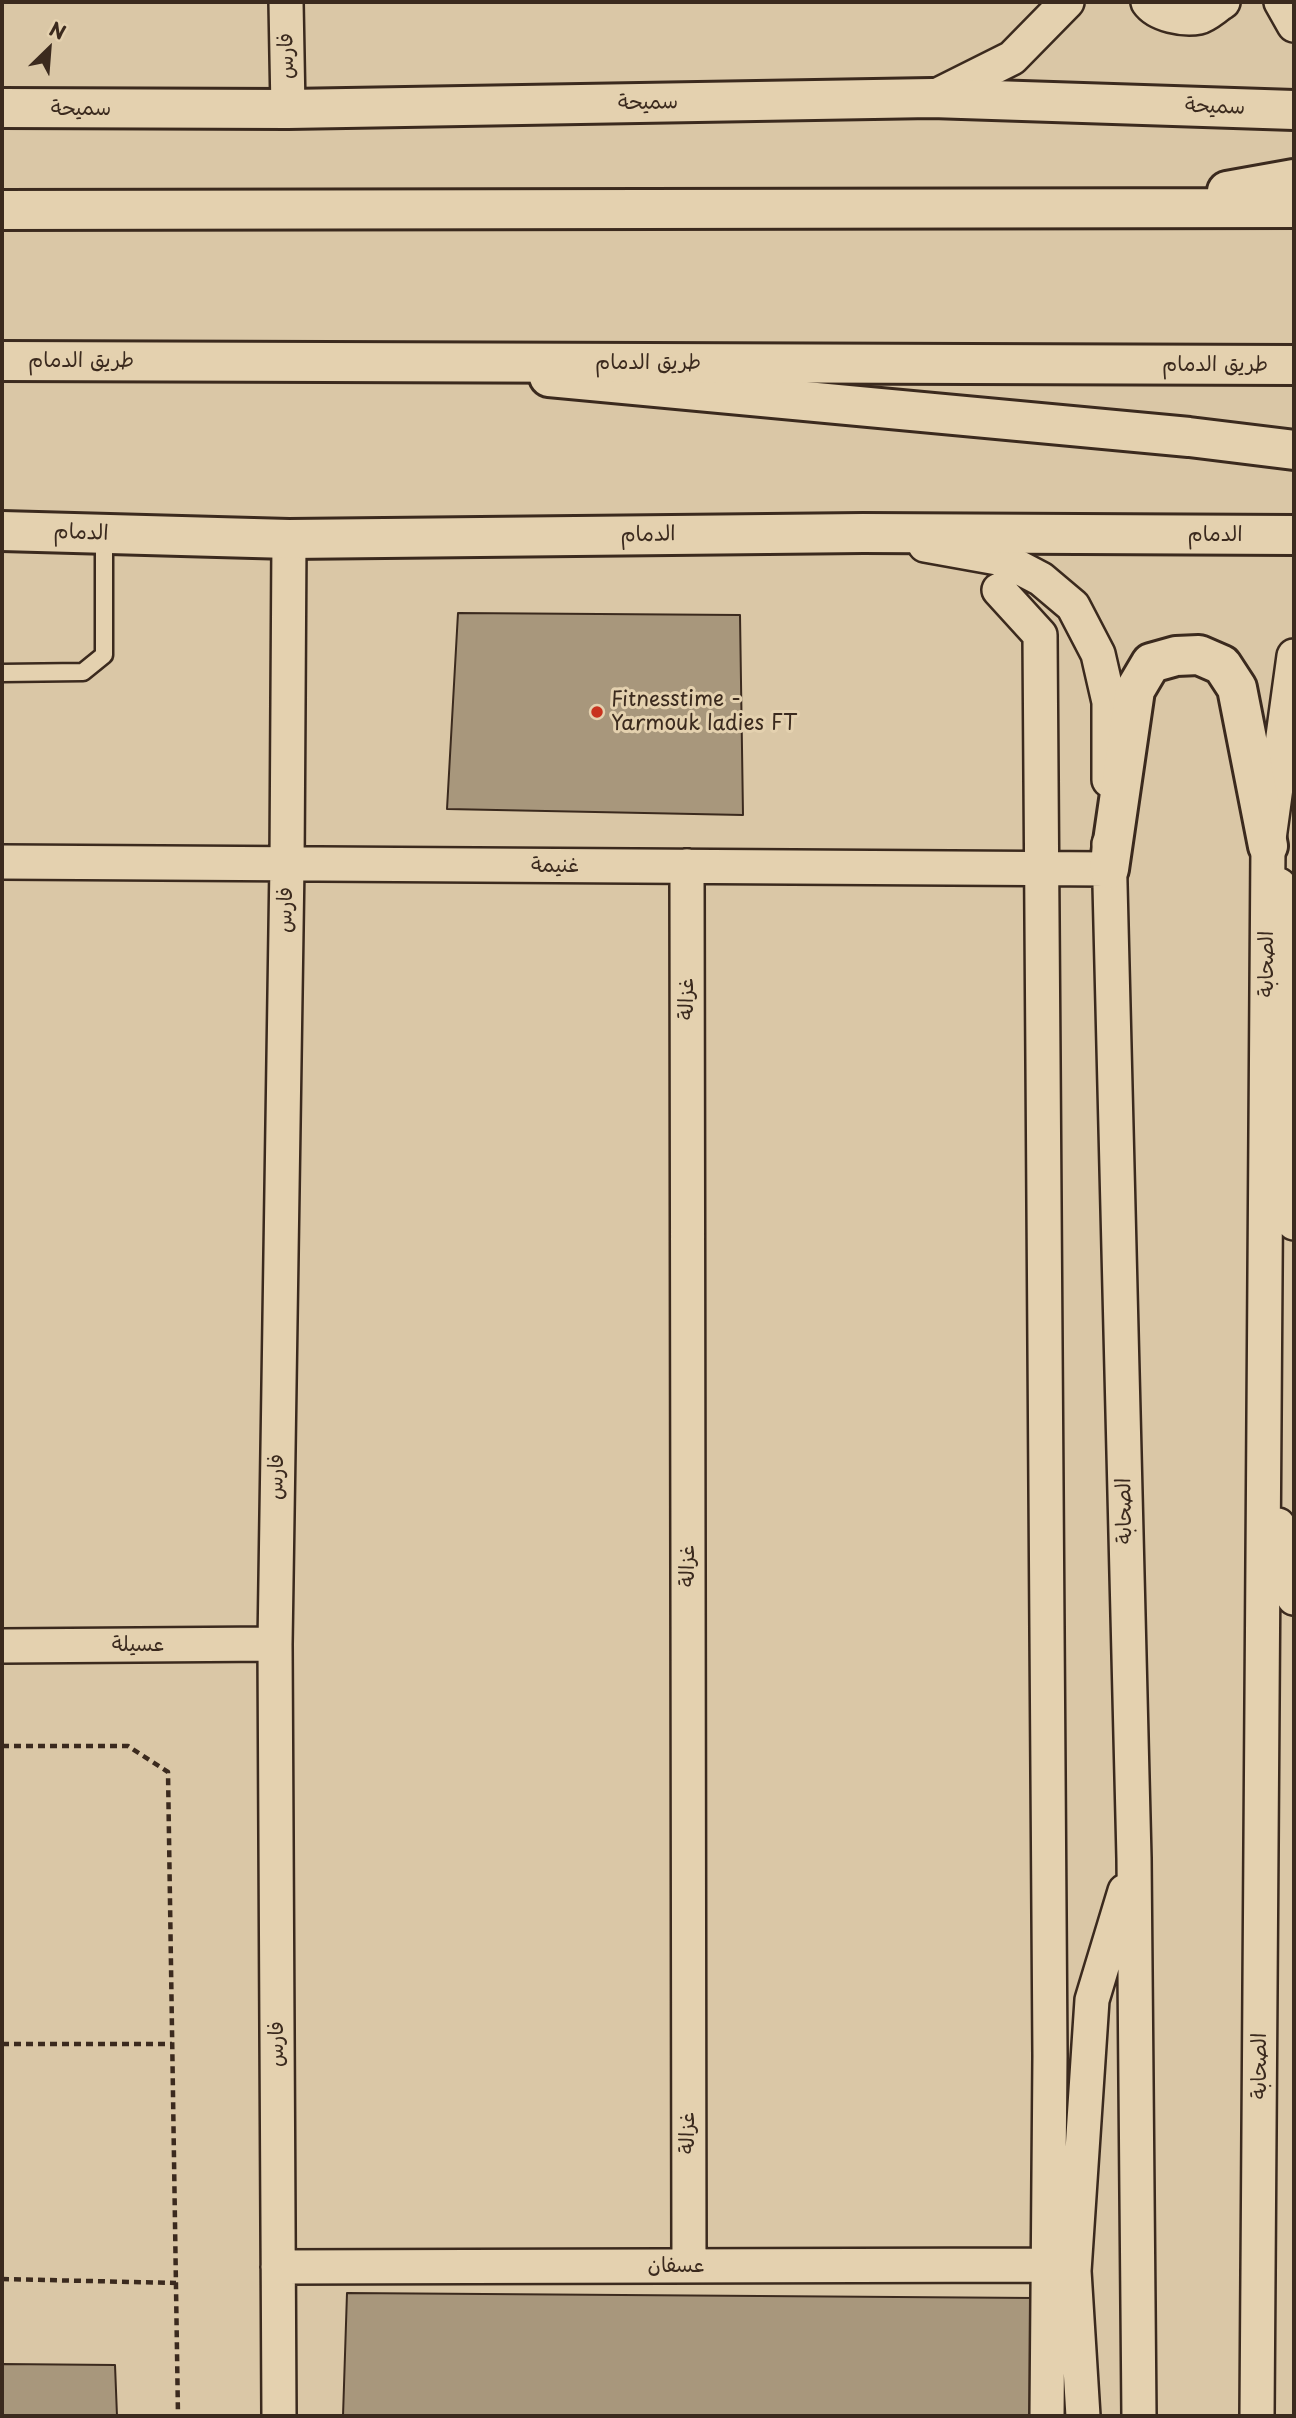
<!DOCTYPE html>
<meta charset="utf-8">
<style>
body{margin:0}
#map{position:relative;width:1296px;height:2418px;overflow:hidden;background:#dac7a6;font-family:"Playpen Sans",sans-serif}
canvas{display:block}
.frame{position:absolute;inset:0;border:4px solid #3b2a1e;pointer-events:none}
.north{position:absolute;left:14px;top:14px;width:70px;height:70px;-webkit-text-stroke:5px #e4d1af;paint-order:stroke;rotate:25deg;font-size:19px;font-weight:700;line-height:28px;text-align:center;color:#3b2a1e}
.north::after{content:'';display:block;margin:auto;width:24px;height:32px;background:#3b2a1e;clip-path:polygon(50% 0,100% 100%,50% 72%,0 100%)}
</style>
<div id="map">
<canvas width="1296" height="2418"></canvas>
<div class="frame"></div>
<div class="north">N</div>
</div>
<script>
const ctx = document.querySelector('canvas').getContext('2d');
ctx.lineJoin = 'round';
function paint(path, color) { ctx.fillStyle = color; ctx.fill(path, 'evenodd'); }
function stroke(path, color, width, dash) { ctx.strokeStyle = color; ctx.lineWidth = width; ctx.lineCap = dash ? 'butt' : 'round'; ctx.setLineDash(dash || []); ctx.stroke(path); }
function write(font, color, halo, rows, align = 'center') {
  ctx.font = font + ' "Playpen Sans","Playpen Sans Arabic",sans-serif'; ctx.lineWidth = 6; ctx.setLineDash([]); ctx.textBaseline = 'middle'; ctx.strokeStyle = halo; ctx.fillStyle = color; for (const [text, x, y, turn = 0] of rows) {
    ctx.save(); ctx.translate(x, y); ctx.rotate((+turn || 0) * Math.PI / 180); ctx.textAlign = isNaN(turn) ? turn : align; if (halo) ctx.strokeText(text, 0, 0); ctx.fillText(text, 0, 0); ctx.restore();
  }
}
const building = new Path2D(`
 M458,613l282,2 3,200 -296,-6z
 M347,2293l687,5 -3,118h-688z
 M2,2364l113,1 2,51h-115z`);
paint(building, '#a8977c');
stroke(building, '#3b2a1e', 2);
const lane = new Path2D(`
 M2,673l81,-1 21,-17v-122`);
const street = new Path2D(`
 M286,2l2,107
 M1148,2c9,13 36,18 51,15 8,-2 17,-11 24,-15
 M1281,2l13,23
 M932,98l80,-40 55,-56
 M925,545l78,14 38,20 32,27 25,48 11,48v78
 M999,590l41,45 10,1421 -3,360
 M1109,844l25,1014 5,558
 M2,862l1107,7
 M687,866l2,1400
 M1279,885l13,47 2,291
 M1278,1525l16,73
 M2,1646l273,-2
 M278,2267l770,-2 26,6
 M279,2416l-4,-772 12,-780 2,-325
 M1083,2416l-9,-145 18,-271 33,-109
 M1257,2416l11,-1570 26,-190`);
const secondary = new Path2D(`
 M2,108l286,1 644,-11 362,12
 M549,377l640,60 105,13
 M2,531l287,8 574,-6 431,2
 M1109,869l26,-179 16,-27 25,-7 23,-1 23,10 15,23 31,158`);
const highway = new Path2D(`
 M1227,191l67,-12
 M2,210l1292,-2
 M2,361l1292,4`);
stroke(lane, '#3b2a1e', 21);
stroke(street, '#3b2a1e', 38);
stroke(secondary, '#3b2a1e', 44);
stroke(highway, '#3b2a1e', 44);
stroke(new Path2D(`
 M2,1746h126l40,26 10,644
 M2,2044h170
 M2,2279l174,4`), '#3b2a1e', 4.5, [7, 5]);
stroke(lane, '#e4d1af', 16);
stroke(street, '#e4d1af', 33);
stroke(secondary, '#e4d1af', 38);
stroke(highway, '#e4d1af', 38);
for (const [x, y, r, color] of [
 [597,712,7,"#c8321e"]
]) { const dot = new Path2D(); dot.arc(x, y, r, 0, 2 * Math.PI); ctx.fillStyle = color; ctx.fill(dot); stroke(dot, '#e4d1af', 2.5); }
write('21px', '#3b2a1e', '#e4d1af', [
 ["فارس",287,56,-91],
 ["سميحة",648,103,-1],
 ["سميحة",1215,107,2],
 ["سميحة",81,109],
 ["طريق الدمام",81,361],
 ["طريق الدمام",648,363],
 ["طريق الدمام",1215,365],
 ["الدمام",81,533,2],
 ["الدمام",648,535,-1],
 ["الدمام",1215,535],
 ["غنيمة",555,866],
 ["فارس",286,910,-89],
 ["الصحابة",1267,964,-90],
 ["غزالة",687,999,-90],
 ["فارس",277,1477,-89],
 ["الصحابة",1125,1511,-91],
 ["غزالة",688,1566,-90],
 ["عسيلة",138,1645],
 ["فارس",277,2044,-90],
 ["الصحابة",1260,2066,-90],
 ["غزالة",688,2133,-90],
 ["عسفان",676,2266]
]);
write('21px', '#3b2a1e', '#e4d1af', [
 ["Fitnesstime -",611,700],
 ["Yarmouk ladies FT",611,724]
], 'left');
</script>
